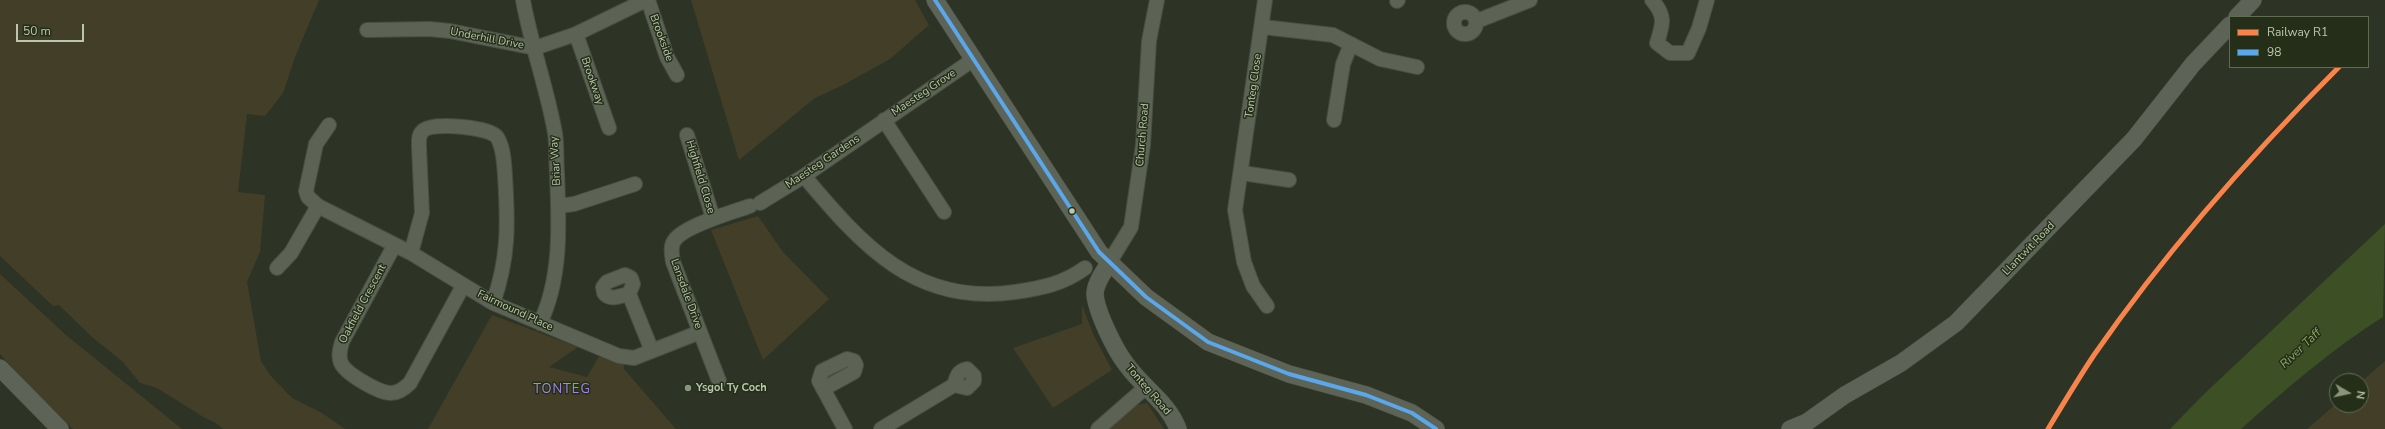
<!DOCTYPE html>
<style>
body{margin:0}
#map{position:relative;width:2385px;height:429px;overflow:hidden;background:#2d3425;font-family:"Nunito Sans",sans-serif}
canvas{display:block}
.legend{position:absolute;left:2229px;top:16px;width:140px;height:52px;box-sizing:border-box;background:#242e18;border:1px solid #606b54;margin:0;padding:5px 7px;list-style:none;font-size:12px;color:#bac7ad}
.legend li{display:flex;align-items:center;gap:8px;height:20px}
.legend b{width:20px;border:1px solid #606b54}
.north{position:absolute;left:2329px;top:373px;width:40px;height:40px;box-sizing:border-box;background:#242e18;border:1px solid #606b54;border-radius:50%;rotate:99deg;font-size:11px;font-weight:700;line-height:16px;text-align:center;color:#bac7ad}
.north::after{content:'';display:block;margin:auto;width:14px;height:18px;background:#89947d;clip-path:polygon(50% 0,100% 100%,50% 72%,0 100%)}
.scale{position:absolute;left:16px;top:24px;width:68px;height:18px;box-sizing:border-box;border:2px solid #bac7ad;border-top:0;padding-left:5px;font-size:12px;line-height:14px;white-space:nowrap;color:#bac7ad;-webkit-text-stroke:3px #242e18;paint-order:stroke}
</style>
<div id="map">
<canvas width="2385" height="429"></canvas>
<ul class="legend">
<li><b style="height:5px;background:#f8844c"></b>Railway R1</li>
<li><b style="height:5px;background:#5aa8eb"></b>98</li>
</ul>
<div class="north">N</div>
<div class="scale">50 m</div>
</div>
<script>
const ctx = document.querySelector('canvas').getContext('2d');
ctx.lineJoin = 'round';
function paint(path, color) { ctx.fillStyle = color; ctx.fill(path, 'evenodd'); }
function stroke(path, color, width, dash) { ctx.strokeStyle = color; ctx.lineWidth = width; ctx.lineCap = dash ? 'butt' : 'round'; ctx.setLineDash(dash || []); ctx.stroke(path); }
function write(font, color, halo, rows, align = 'center') {
  ctx.font = font + ' "Nunito Sans",sans-serif'; ctx.lineWidth = 3; ctx.setLineDash([]); ctx.textBaseline = 'middle'; ctx.strokeStyle = halo; ctx.fillStyle = color; for (const [text, x, y, turn = 0] of rows) {
    ctx.save(); ctx.translate(x, y); ctx.rotate((+turn || 0) * Math.PI / 180); ctx.textAlign = isNaN(turn) ? turn : align; if (halo) ctx.strokeText(text, 0, 0); ctx.fillText(text, 0, 0); ctx.restore();
  }
}
paint(new Path2D(`
 M0,0h319l-24,57 -12,36 -18,23 -18,-2 -9,78 27,3 -5,57 -13,30 14,79 9,14 22,23 30,15 23,16h-122l-7,-6 -11,-5 -48,-30 -17,-5 -17,-21 -31,-25 -33,-32 -6,1 -53,-50z
 M691,0h224l14,25 -39,34 -45,25 -30,14 -76,62z
 M758,216l25,36 46,47 -66,61 -52,-130z
 M0,274l66,61 116,94h-109l-31,-29 -42,-46z
 M1082,305l12,31 18,34 -59,38 -40,-60 69,-24z
 M492,315l86,32 -29,20 38,10 12,-21 25,9v4l52,60h-248z
 M2385,361v68h-78l30,-26v2h24v-23z
 M1147,403l17,26h-60l33,-24z`), '#433e28');
paint(new Path2D(`
 M2385,224l-2,93c-51,32 -96,71 -142,112h-71l34,-35z`), '#3c4f25');
const minor = new Path2D(`
 M523,0c8,45 24,88 32,133 2,13 1,27 2,40 2,49 5,105 -17,150
 M648,0l19,57 10,18
 M1265,0l-30,210 9,52 9,24 14,20
 M1652,0c14,16 11,24 5,43l13,10h18l11,-25 8,-28
 M1397,1l1,-1
 M1454 23a11 11 0 1 1 22 0a11 11 0 1 1-22 0Z
 M1477,21l53,-21
 M1263,27l70,8 47,24 37,8
 M367,30l62,-1 21,2 85,17 41,-14 70,-34
 M576,34l33,94
 M884,120l60,92
 M1334,120l9,-56 8,-20
 M329,125l-13,19 -10,47 2,6 10,9 93,47 82,50 126,53 15,2 66,-26
 M687,135l26,83
 M1242,173l47,7
 M804,176c58,69 111,130 211,116 27,-4 48,-8 70,-24
 M760,203l44,-27 170,-117
 M559,206l15,-2 61,-20
 M394,246l-52,96c-2,7 -4,14 -1,21 5,11 38,30 50,30 8,0 14,-5 19,-10l53,-97
 M411,253l11,-40 -3,-66c0,-6 -1,-13 5,-17 10,-8 65,-3 73,7 7,11 7,27 8,39 3,47 4,82 -12,127
 M1109,263l22,-36 12,-82 6,-104 8,-41
 M277,268l14,-15 27,-47
 M629,294c-9,2 -19,7 -25,-1l-1,-6 4,-5 18,-7 6,3 2,6 -4,10 23,57
 M719,381l-46,-119c-1,-7 -3,-15 1,-21 9,-15 59,-29 76,-35
 M823,389l31,-17 2,-7 -2,-4 -7,-2 -25,12 -3,10 26,48
 M881,429l73,-44c3,-8 3,-14 13,-16l7,7v5l-7,7 -13,-3
 M1098,429l48,-42`);
const major = new Path2D(`
 M935,0l164,252 47,45 62,45 81,32 77,21 46,18 24,16
 M2237,17l16,-17
 M1109,263c-5,9 -14,20 -14,31 1,17 20,56 31,70 16,23 42,38 52,65
 M0,368l60,61
 M1790,429l17,-7 38,-27 56,-32 55,-40 178,-184 59,-75 37,-39`);
stroke(minor, '#494e43', 16);
stroke(major, '#4a5042', 18);
stroke(minor, '#5c6254', 14);
stroke(major, '#5d6457', 17);
stroke(new Path2D(`
 M935,0l164,252 47,45 62,45 81,32 77,21 46,18 24,16`), '#5aa8eb', 4);
stroke(new Path2D(`
 M2048,429c15,-25 30,-50 46,-74 72,-104 156,-199 245,-288`), '#f8844c', 5);
for (const [x, y, r, color] of [
 [1072,211,3.5,"#bac7ad"],
 [688,388,4,"#89947d"]
]) { const dot = new Path2D(); dot.arc(x, y, r, 0, 2 * Math.PI); ctx.fillStyle = color; ctx.fill(dot); stroke(dot, '#242e18', 1.5); }
write('11px', '#bac7ad', '#242e18', [
 ["Brookside",661,38,70],
 ["Underhill Drive",487,39,11],
 ["Brookway",592,81,71],
 ["Tonteg Close",1254,86,-82],
 ["Maesteg Grove",924,93,-34],
 ["Church Road",1143,135,-85],
 ["Briar Way",556,161,-94],
 ["Maesteg Gardens",823,162,-34],
 ["Highfield Close",700,177,73],
 ["Llantwit Road",2029,249,-46],
 ["Lansdale Drive",686,294,70],
 ["Oakfield Crescent",363,304,-62],
 ["Fairmound Place",515,311,25],
 ["Tonteg Road",1148,390,49]
]);
write('bold 11px', '#bac7ad', '#242e18', [
 ["Ysgol Ty Coch",696,388]
], 'left');
write('italic 12px', '#8aa963', '#242e18', [
 ["River Taff",2301,349,-44]
]);
ctx.letterSpacing = '1px';
write('13px', '#a487e6', '#242e18', [
 ["TONTEG",562,390]
]);
ctx.letterSpacing = '0px';
</script>
